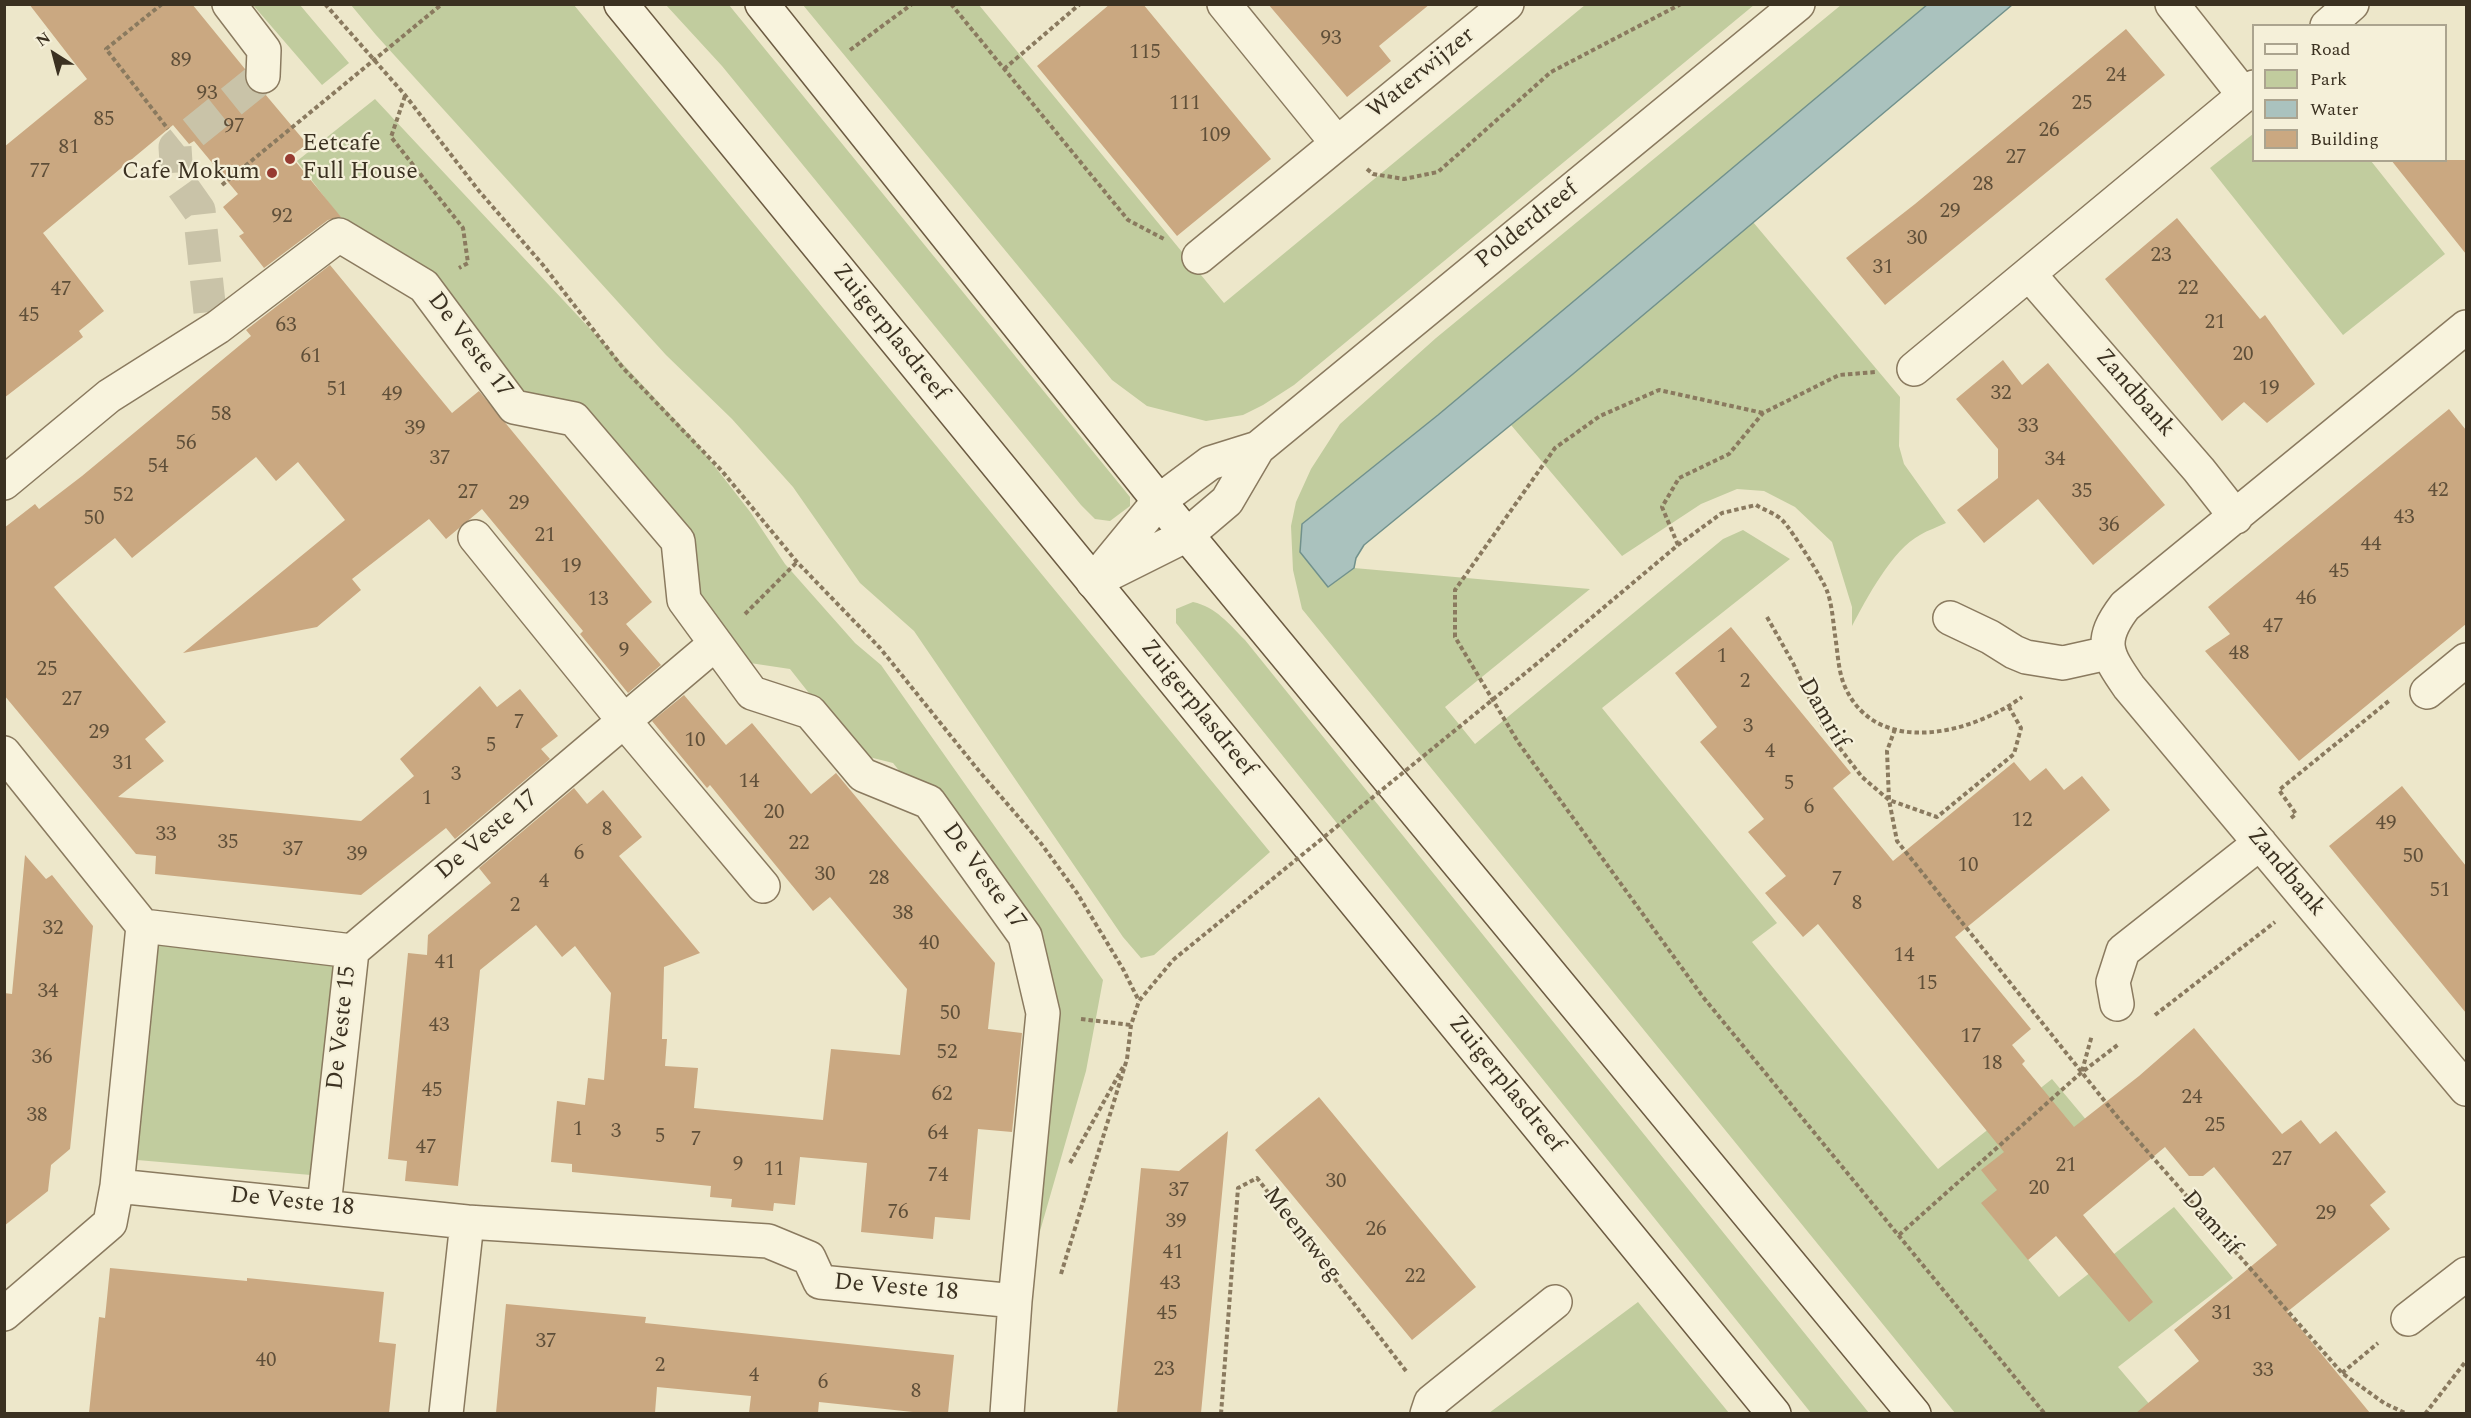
<!DOCTYPE html>
<style>
body{margin:0}
#map{position:relative;width:2471px;height:1418px;overflow:hidden;background:#ede7ca;font-family:Spectral,serif}
canvas{display:block}
.frame{position:absolute;inset:0;border:6px solid #3b3121;pointer-events:none}
.legend{position:absolute;left:2252px;top:24px;width:195px;height:138px;box-sizing:border-box;background:#f5f0d9;border:2px solid #aba48f;margin:0;padding:8px 10px;list-style:none;font-size:18px;color:#3b3121}
.legend li{display:flex;align-items:center;gap:12px;height:30px}
.legend b{width:30px;border:2px solid #aba48f}
.north{position:absolute;left:24px;top:24px;width:60px;height:60px;-webkit-text-stroke:4px #f5f0d9;paint-order:stroke;rotate:324deg;font-size:16px;font-weight:700;line-height:24px;text-align:center;color:#3b3121}
.north::after{content:'';display:block;margin:auto;width:21px;height:27px;background:#3b3121;clip-path:polygon(50% 0,100% 100%,50% 72%,0 100%)}
</style>
<div id="map">
<canvas width="2471" height="1418"></canvas>
<div class="frame"></div>
<ul class="legend">
<li><b style="height:8px;background:#f8f3dd"></b>Road</li>
<li><b style="height:16px;background:#c1cc9e"></b>Park</li>
<li><b style="height:16px;background:#aac2be"></b>Water</li>
<li><b style="height:16px;background:#caa881"></b>Building</li>
</ul>
<div class="north">N</div>
</div>
<script>
const ctx = document.querySelector('canvas').getContext('2d');
ctx.lineJoin = 'round';
function paint(path, color) { ctx.fillStyle = color; ctx.fill(path, 'evenodd'); }
function stroke(path, color, width, dash) { ctx.strokeStyle = color; ctx.lineWidth = width; ctx.lineCap = dash ? 'butt' : 'round'; ctx.setLineDash(dash || []); ctx.stroke(path); }
function write(font, color, halo, rows, align = 'center') {
  ctx.font = font + ' Spectral,serif'; ctx.lineWidth = 4.5; ctx.setLineDash([]); ctx.textBaseline = 'middle'; ctx.strokeStyle = halo; ctx.fillStyle = color; for (const [text, x, y, turn = 0] of rows) {
    ctx.save(); ctx.translate(x, y); ctx.rotate((+turn || 0) * Math.PI / 180); ctx.textAlign = isNaN(turn) ? turn : align; if (halo) ctx.strokeText(text, 0, 0); ctx.fillText(text, 0, 0); ctx.restore();
  }
}
paint(new Path2D(`
 M253,5h47l49,58 -27,22z
 M351,5h223l696,847 -116,103 -13,3 -18,-21 -209,-306 -54,-48 -67,-96 -61,-68 -66,-64 -290,-320z
 M666,5h63l401,492v9l-20,15 -15,-2 -14,-14 -359,-439z
 M803,5h176l245,298 361,-298h169l-460,380 -31,20 -20,10 -37,6 -59,-15 -35,-26z
 M1841,5h87l-490,410 -136,109 26,63 26,-19 236,21 -145,118 30,37 248,-205 20,-9 47,29 -188,149 175,215 -25,19 186,227 114,-90 41,49 -103,85 69,84 115,-90 59,71 -115,89 39,46h-202l-653,-804 -9,-39 -2,-44 5,-24 15,-33 29,-45 96,-86z
 M375,99l320,342 56,72 34,51 70,79 26,22 222,315 -17,91 -58,202 -16,-1 37,-312 -156,-197 -36,-9 -67,-85 -60,-9 -27,-38 -12,-58 -120,-150 -45,-5 -133,-134 -58,-64 -38,-50z
 M2253,134l1,26 117,1 74,93 -102,81 -133,-167z
 M1753,222l147,175 -1,49 5,18 42,59c-8,4 -18,7 -26,12 -28,15 -53,63 -68,91v-19l-20,-65 -37,-35 -31,-16 -27,-2 -36,15 -79,52 -111,-131z
 M1193,602c23,5 36,22 52,38l624,773h-58l-635,-790v-14z
 M150,919l205,24 -21,234 -220,-19z
 M1638,1302l91,111h-240z`), '#c1cc9e');
const water = new Path2D(`
 M1928,4l84,1 -439,369 -209,171 -8,13 -2,10 -26,19 -28,-35 2,-28 136,-109z`);
paint(water, '#aac2be');
stroke(water, '#71918c', 1.5);
paint(new Path2D(`
 M29,4h163l53,65 2,16 7,7 11,2 42,50 -16,12 50,61 -13,3 -64,48 -25,-32 5,-3 -21,-26 15,-13 -44,-53 -5,3 -16,-19 -130,108 61,78 -25,20 4,6 -79,61v-251l83,-68z
 M1110,4h33l128,155 -94,77 -140,-170z
 M1268,4h162l-51,42 12,15 -44,36z
 M2126,29l39,46 -280,230 -39,-47 69,-54z
 M2391,160h75v94z
 M2177,218l83,101 5,-4 50,69 -48,39 -23,-21 -22,19 -117,-142z
 M330,265l122,148 27,-22 57,69 116,142 -26,22 35,41 -33,28 -48,-59 3,-3 -101,-122 -36,30 -17,-20 -77,60 9,11 -44,37 -134,26 162,-133 -47,-58 -22,19 -20,-24 -124,101 -17,-20 -61,49 112,135 -21,17 19,22 -46,36 243,24 53,-45 -14,-17 80,-73 17,21 23,-18 38,47 -17,13 9,10 -95,80 -9,-11 -85,67 -206,-21 1,-18 -20,-2 -132,-159v-167l31,-24 4,5 43,-33 169,-140 -5,-6z
 M2003,360l19,25 26,-22 117,142 -72,60 -55,-66 -54,44 -27,-33 41,-32v-29l-42,-50z
 M2449,409l17,21v194l-167,137 -94,-110 25,-17 -22,-27z
 M1731,627l120,146 -18,15 60,73 121,-99 16,19 16,-13 18,22 18,-14 28,34 -155,127 76,92 -19,16 13,16 -3,3 52,63 65,-51 55,-48 88,106 19,-14 19,24 16,-13 50,61 -16,13 20,24 -103,83 83,101h-234l63,-52 -25,-31 103,-85 -63,-78 -11,9h-14l-24,-29 -82,68 70,87 -24,20 -73,-86 -28,24 -47,-57 16,-13 -16,-20 23,-18 -186,-228 -15,13 -38,-44 21,-17 -38,-44 16,-13 -64,-77 17,-15 -42,-54z
 M684,695l42,50 26,-22 59,71 25,-21 159,190 -7,66 34,4 -10,99 -34,-3 -8,91 -35,-3 -2,22 -72,-7 6,-69 -67,-6 -5,48 -21,-2 -1,8 -42,-4 1,-8 -22,-2 1,-11 -139,-14v-8l-21,-2 6,-61 28,4 3,-27 16,2 7,-87 -36,-47 -13,11 -26,-32 -56,45 -22,216 -53,-5 2,-20 -19,-2 20,-206 19,2 1,-20 63,-52 -12,-15 95,-80 13,16 16,-14 39,47 -23,19 81,97 -36,14 -2,72h5l-2,27 33,2 -4,40 129,12 8,-71 69,6 7,-66 -77,-92 -17,14 -103,-126 -3,3 -55,-67z
 M2402,786l64,80v147l-137,-167z
 M25,855l21,24 6,-4 41,51 -23,223 -19,16 -3,26 -44,35v-233l8,1z
 M1319,1097l157,190 -64,53 -157,-190z
 M1228,1131l-27,282h-84l24,-245 38,3z
 M110,1268l137,13v-3l137,14 -5,50 17,2 -7,69h-300l10,-96 6,1z
 M506,1304l140,13 -1,6 309,32 -6,58h-35v-1l-94,-10 -1,11h-69l2,-17 -94,-9 -2,26h-159z`), '#caa881');
stroke(new Path2D(`
 M210,312l-11,-102 -22,-31 -2,-32 88,-71`), '#c9c3a8', 33, [33, 16]);
const minor = new Path2D(`
 M229,4l35,46 -1,26
 M1224,4l113,139
 M2172,4l72,91
 M2327,26l25,-22
 M1199,257l308,-253
 M2029,274l170,196 37,47
 M2466,327l-341,279c-27,35 -19,48 4,81l337,402
 M1914,369l340,-282
 M4,483l105,-87 109,-69 121,-92 85,51 90,121 60,12 104,122 6,59 68,93 58,19 53,63 66,27 96,134 18,77 -28,288
 M475,537l150,185 138,164
 M1950,618l40,19 24,15 12,5 37,6 45,-10
 M2427,692l39,-32
 M4,753l139,173 -26,260 -7,37 -106,91
 M143,926l209,25 -28,255
 M352,951l363,-307
 M2117,1004l-4,-22 10,-31 137,-108
 M117,1186l350,36 301,19 41,17 11,24 195,19 -8,113
 M2408,1319l58,-45
 M446,1414l21,-192
 M1427,1414l4,-12 124,-100`);
const tertiary = new Path2D(`
 M1099,574l60,-73 51,-38 48,-15
 M1093,582l94,-47 40,-34 31,-53 540,-444`);
const secondary = new Path2D(`
 M621,4l1153,1410
 M762,4l397,497 755,913`);
stroke(minor, '#8a7a5f', 36);
stroke(tertiary, '#8a7a5f', 36);
stroke(secondary, '#6c5b42', 36);
stroke(new Path2D(`
 M162,4l-56,45 62,80
 M325,4l80,91 74,96 64,74 80,103 99,103 75,91 83,86 99,123 61,71 37,51 46,76 16,32
 M951,4l177,216 36,19
 M850,50l62,-46
 M1004,69l76,-65
 M405,96l-14,41 72,91 5,35 -9,5
 M1367,169l6,5 31,5 34,-7 113,-100 130,-68
 M222,185l220,-181
 M1763,413l-104,-23 -59,26 -45,32 -100,142v47l63,105 185,255 342,417
 M1678,545l-16,-38 17,-29 50,-24 34,-41 76,-38 36,-3
 M745,614l52,-52
 M1767,617l26,46 29,62 40,52 27,23 48,17 77,-63 7,-26 -12,-21
 M1534,666l144,-121 44,-32 34,-8c8,5 21,9 27,16 8,8 41,60 44,70 5,13 6,30 8,44 3,18 3,38 11,54 33,69 127,44 176,8
 M1895,729l-8,22 2,49 8,41 222,278 223,254 42,30 23,11
 M2291,818l5,-4 -17,-24 111,-90
 M2155,1015l120,-93
 M1081,1019l50,6
 M2082,1071l10,-36
 M1070,1163l53,-96
 M1899,1235l183,-163 37,-28
 M1061,1274l66,-215 4,-34 8,-24 34,-41
 M2342,1373l36,-30
 M1221,1414l17,-226 19,-10 149,193
 M2425,1414l41,-53`), '#8a7a5f', 4, [4.5, 3]);
stroke(minor, '#f8f3dd', 33);
stroke(tertiary, '#f8f3dd', 33);
stroke(secondary, '#f8f3dd', 33);
stroke(new Path2D(`
 M1173,960l361,-294`), '#8a7a5f', 4, [4.5, 3]);
for (const [x, y, r, color] of [
 [290,159,6,"#973b31"],
 [272,173,6,"#973b31"]
]) { const dot = new Path2D(); dot.arc(x, y, r, 0, 2 * Math.PI); ctx.fillStyle = color; ctx.fill(dot); stroke(dot, '#f5f0d9', 2); }
write('21px', '#5f4f39', null, [
 ["93",1331,40],
 ["115",1145,54],
 ["89",181,62],
 ["24",2116,77],
 ["93",207,95],
 ["111",1185,105],
 ["25",2082,105],
 ["85",104,121],
 ["97",234,128],
 ["26",2049,132],
 ["109",1215,137],
 ["81",69,149],
 ["27",2016,159],
 ["77",40,173],
 ["28",1983,186],
 ["29",1950,213],
 ["92",282,218],
 ["30",1917,240],
 ["23",2161,257],
 ["31",1883,269],
 ["22",2188,290],
 ["47",61,291],
 ["45",29,317],
 ["21",2215,324],
 ["63",286,327],
 ["20",2243,356],
 ["61",311,358],
 ["19",2269,390],
 ["51",337,391],
 ["32",2001,395],
 ["49",392,396],
 ["58",221,416],
 ["33",2028,428],
 ["39",415,430],
 ["56",186,445],
 ["37",440,460],
 ["34",2055,461],
 ["54",158,468],
 ["42",2438,492],
 ["35",2082,493],
 ["27",468,494],
 ["52",123,497],
 ["29",519,505],
 ["43",2404,519],
 ["50",94,520],
 ["36",2109,527],
 ["21",545,537],
 ["44",2371,546],
 ["19",571,568],
 ["45",2339,573],
 ["46",2306,600],
 ["13",598,601],
 ["47",2273,628],
 ["9",624,652],
 ["48",2239,655],
 ["1",1722,658],
 ["25",47,671],
 ["2",1745,683],
 ["27",72,701],
 ["7",519,724],
 ["3",1748,728],
 ["29",99,734],
 ["10",695,742],
 ["5",491,747],
 ["4",1770,753],
 ["31",123,765],
 ["3",456,776],
 ["14",749,783],
 ["5",1789,785],
 ["1",427,800],
 ["6",1809,809],
 ["20",774,814],
 ["12",2022,822],
 ["49",2386,825],
 ["8",607,831],
 ["33",166,836],
 ["35",228,844],
 ["22",799,845],
 ["37",293,851],
 ["6",579,855],
 ["39",357,856],
 ["50",2413,858],
 ["10",1968,867],
 ["30",825,876],
 ["28",879,880],
 ["7",1837,881],
 ["4",544,883],
 ["51",2440,892],
 ["8",1857,905],
 ["2",515,907],
 ["38",903,915],
 ["32",53,930],
 ["40",929,945],
 ["14",1904,957],
 ["41",445,964],
 ["15",1927,985],
 ["34",48,993],
 ["50",950,1015],
 ["43",439,1027],
 ["17",1971,1038],
 ["52",947,1054],
 ["36",42,1059],
 ["18",1992,1065],
 ["45",432,1092],
 ["62",942,1096],
 ["24",2192,1099],
 ["38",37,1117],
 ["25",2215,1127],
 ["1",578,1131],
 ["3",616,1133],
 ["64",938,1135],
 ["5",660,1138],
 ["7",696,1141],
 ["47",426,1149],
 ["27",2282,1161],
 ["9",738,1166],
 ["21",2066,1167],
 ["11",774,1171],
 ["74",938,1177],
 ["30",1336,1183],
 ["20",2039,1190],
 ["37",1179,1192],
 ["76",898,1214],
 ["29",2326,1215],
 ["39",1176,1223],
 ["26",1376,1231],
 ["41",1173,1254],
 ["22",1415,1278],
 ["43",1170,1285],
 ["45",1167,1315],
 ["31",2222,1315],
 ["37",546,1343],
 ["40",266,1362],
 ["2",660,1367],
 ["23",1164,1371],
 ["33",2263,1372],
 ["4",754,1377],
 ["6",823,1384],
 ["8",916,1393]
]);
write('24px', '#3b3121', '#f5f0d9', [
 ["Waterwijzer",1422,74,-39],
 ["Polderdreef",1528,226,-39],
 ["Zuigerplasdreef",889,333,51],
 ["De Veste 17",469,346,53],
 ["Zandbank",2134,394,49],
 ["Zuigerplasdreef",1197,709,51],
 ["Damrif",1822,714,60],
 ["De Veste 17",488,836,-40],
 ["Zandbank",2285,873,50],
 ["De Veste 17",983,877,54],
 ["De Veste 15",343,1028,-84],
 ["Zuigerplasdreef",1505,1085,51],
 ["De Veste 18",292,1203,6],
 ["Damrif",2210,1224,49],
 ["Meentweg",1301,1235,52],
 ["De Veste 18",896,1289,5]
]);
write('24px', '#3b3121', '#f5f0d9', [
 ["Eetcafe",302,145],
 ["Full House",302,173],
 ["Cafe Mokum",260,173,"right"]
], 'left');
</script>
